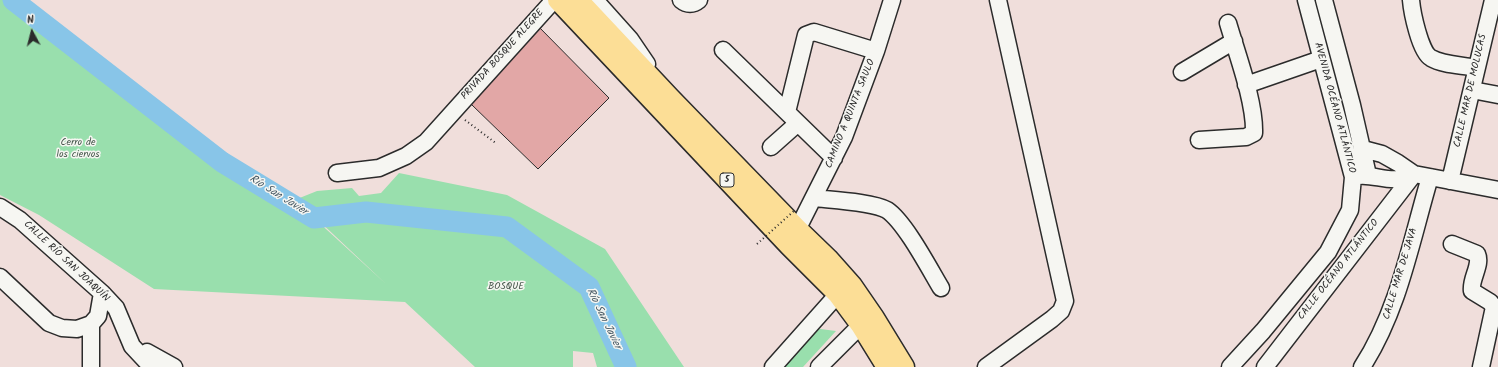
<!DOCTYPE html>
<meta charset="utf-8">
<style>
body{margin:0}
#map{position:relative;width:1498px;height:367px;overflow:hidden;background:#f0dedb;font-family:Kalam,sans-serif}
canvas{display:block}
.north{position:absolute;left:12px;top:12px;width:40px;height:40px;-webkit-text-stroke:3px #f6f6f2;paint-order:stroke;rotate:353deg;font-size:11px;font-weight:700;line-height:16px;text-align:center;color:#2b2b2b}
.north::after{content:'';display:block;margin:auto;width:14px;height:18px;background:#2b2b2b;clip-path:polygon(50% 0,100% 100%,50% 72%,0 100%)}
</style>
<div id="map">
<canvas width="1498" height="367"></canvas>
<div class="north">N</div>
</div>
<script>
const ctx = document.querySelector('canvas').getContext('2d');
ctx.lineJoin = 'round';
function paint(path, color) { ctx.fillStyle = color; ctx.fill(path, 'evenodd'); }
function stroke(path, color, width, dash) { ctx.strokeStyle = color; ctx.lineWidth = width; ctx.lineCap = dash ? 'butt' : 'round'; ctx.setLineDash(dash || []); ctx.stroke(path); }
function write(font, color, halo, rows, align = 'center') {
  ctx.font = font + ' Kalam,sans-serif'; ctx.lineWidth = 3; ctx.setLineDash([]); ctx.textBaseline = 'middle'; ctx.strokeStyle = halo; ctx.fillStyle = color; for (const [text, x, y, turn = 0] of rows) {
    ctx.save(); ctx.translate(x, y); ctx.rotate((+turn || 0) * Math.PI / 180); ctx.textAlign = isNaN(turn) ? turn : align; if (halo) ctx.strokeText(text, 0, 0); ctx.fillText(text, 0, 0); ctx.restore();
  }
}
paint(new Path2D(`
 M0,0h13l209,162 92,56 72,66 -70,-66 -24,-17 25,-10 35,-3 7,8 22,-3 18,-20 108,22 98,54 79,118h-87l-4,-14 -20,-2v16h-98l-70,-65 -251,-13 -115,-74 -39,-20z
 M805,327l31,4 -33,36h-35z`), '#99dfad');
stroke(new Path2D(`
 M13,0l209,162 92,56 52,-6 141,15 82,60 37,80`), '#88c5e8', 21);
const building = new Path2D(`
 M537,25l72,73 -71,71 -67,-65z`);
paint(building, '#e2a7a6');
stroke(building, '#2b2b2b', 1);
const minor = new Path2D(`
 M595,0l35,39 17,25
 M681,0c6,5 12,5 18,0
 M1324,0l28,105 16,70
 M1411,0c1,12 9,52 20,58 12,7 31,7 45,10
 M723,50l111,108
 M1182,72l52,-31
 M1246,85l75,-26
 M1472,90l26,5
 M787,112l19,-77 8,-3 62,19
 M1199,140l47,-3 8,-4c1,-31 -17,-79 -26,-110
 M771,147l27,-24
 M1363,149l19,5 16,9 16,11 84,16
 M337,173l42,-5 27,-12 20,-14 128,-142
 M1358,176c14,-2 27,5 41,3 5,0 10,-3 15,-5
 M1450,181l43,-181
 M814,198c18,2 59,4 73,12 18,12 42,58 54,78
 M0,207l20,13 82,73 14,15 16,38 14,15 9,6
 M792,240l52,-103 32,-86 16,-51
 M1452,244l25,10c5,11 -7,25 -5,37l18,11 4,5 -13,60
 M0,277l49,46 13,5 15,1 14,-5 7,-8 4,-23
 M91,324v43
 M147,352l27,15
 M773,367l65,-73
 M819,367l42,-42
 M986,367l66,-48 9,-8 4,-10 -67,-301
 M1230,367l33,-36 65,-79 22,-42 3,-33 -47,-177
 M1265,367l149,-193
 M1362,367c37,-57 49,-126 68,-190`);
const major = new Path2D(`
 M558,0l231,245 49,49 23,31 26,42
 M578,0l92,98 128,132 30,29 24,27 22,32 30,49`);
stroke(minor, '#2b2b2b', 19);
stroke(major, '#2b2b2b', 23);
stroke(new Path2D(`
 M465,120l32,24`), '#2b2b2b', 2, [1, 3]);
stroke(minor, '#f6f6f2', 16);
stroke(major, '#fcde96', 20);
stroke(new Path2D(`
 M757,244l38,-34`), '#2b2b2b', 2, [1, 3]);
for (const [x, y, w] of [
 [727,180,14]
]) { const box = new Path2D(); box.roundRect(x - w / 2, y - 7, w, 14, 3); ctx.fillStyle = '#f6f6f2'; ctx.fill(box); stroke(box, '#2b2b2b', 1); }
write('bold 9px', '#2b2b2b', null, [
 ["5",727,180]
]);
write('10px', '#2b2b2b', '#f6f6f2', [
 ["PRIVADA BOSQUE ALEGRE",503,55,-48],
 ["CALLE MAR DE MOLUCAS",1471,91,-77],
 ["AVENIDA OCÉANO ATLÁNTICO",1334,108,75],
 ["CAMINO A QUINTA SAULO",851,114,-68],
 ["CALLE RÍO SAN JOAQUÍN",66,262,43],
 ["CALLE OCÉANO ATLÁNTICO",1339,270,-52],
 ["CALLE MAR DE JAVA",1401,274,-73]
]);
write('10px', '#46584c', '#f6f6f2', [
 ["Cerro de",78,143],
 ["los ciervos",78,155],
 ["BOSQUE",506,287]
]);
write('italic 11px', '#475964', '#f6f6f2', [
 ["Río San Javier",278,196,32],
 ["Río San Javier",603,319,64]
]);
</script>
